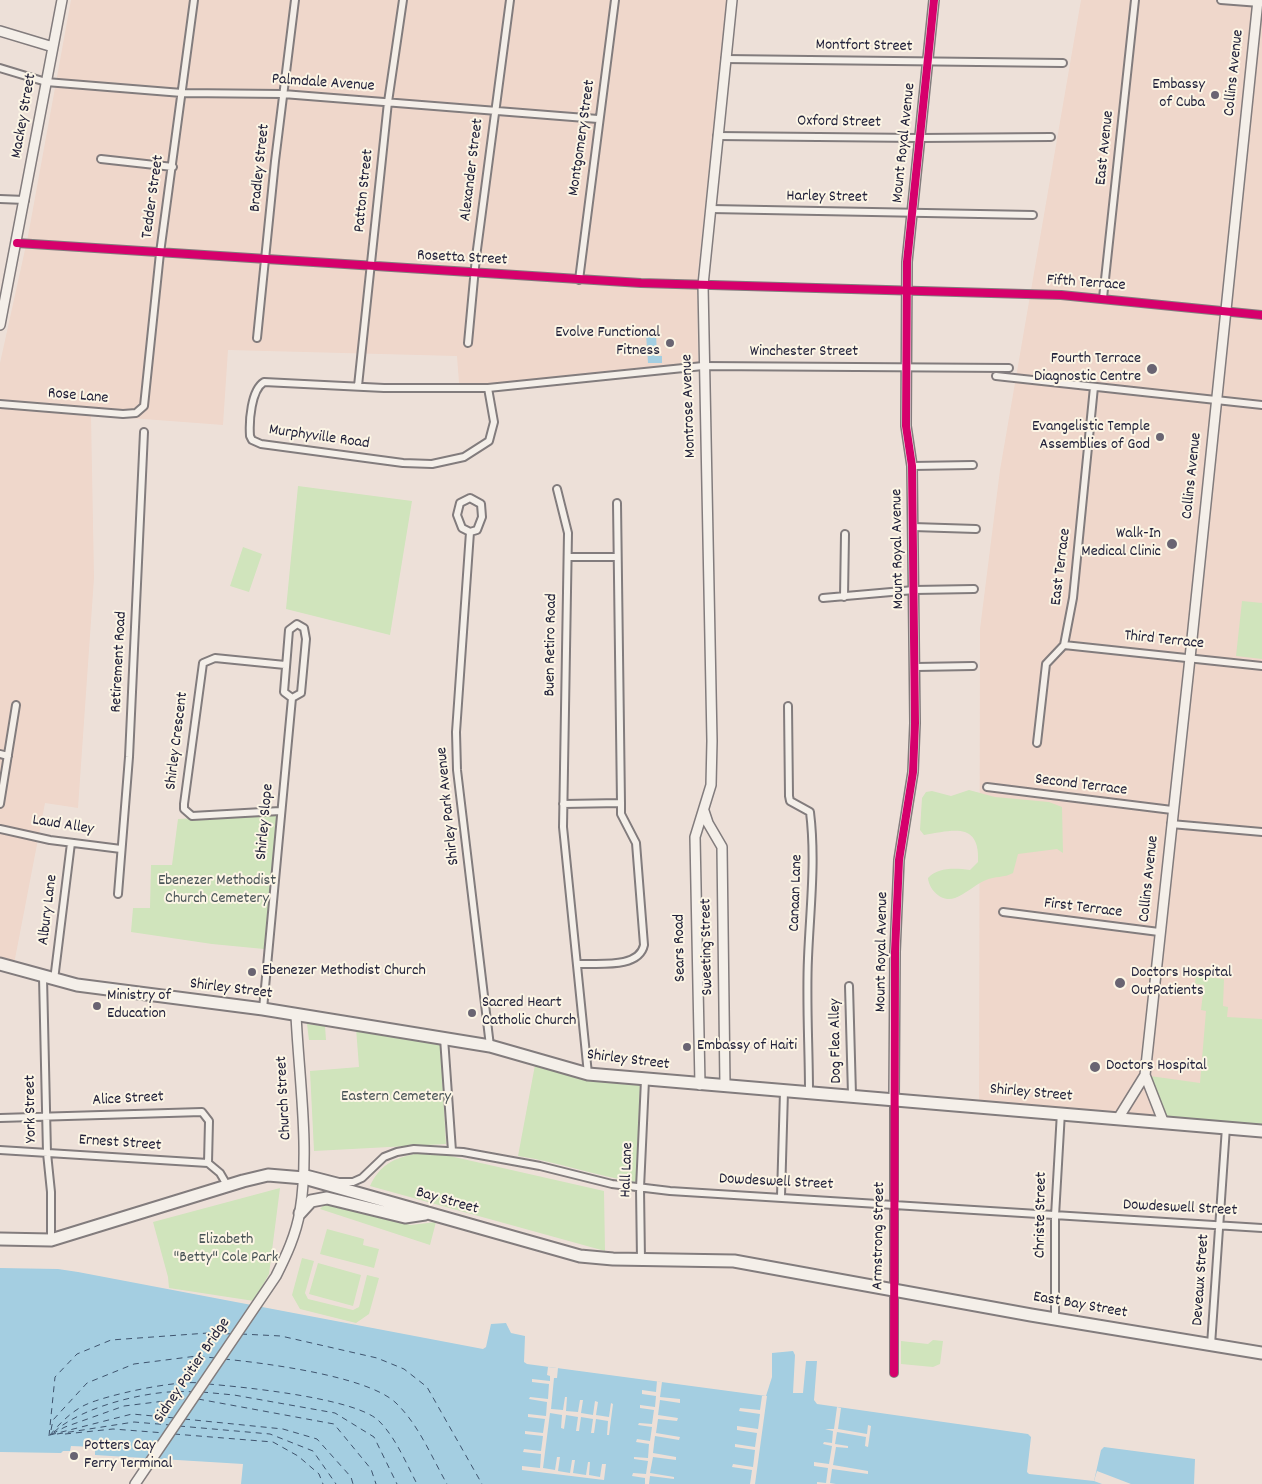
<!DOCTYPE html>
<style>
body{margin:0}
canvas{display:block;background:#ede0d8}
</style>
<canvas width="1262" height="1484"></canvas>
<script>
const ctx = document.querySelector('canvas').getContext('2d');
ctx.lineJoin = 'round';
function paint(path, color) { ctx.fillStyle = color; ctx.fill(path, 'evenodd'); }
function stroke(path, color, width, dash) { ctx.strokeStyle = color; ctx.lineWidth = width; ctx.lineCap = dash ? 'butt' : 'round'; ctx.setLineDash(dash || []); ctx.stroke(path); }
function write(font, color, halo, rows, align = 'center') {
  ctx.font = font + ' Dekko,sans-serif'; ctx.lineWidth = 4; ctx.setLineDash([]); ctx.textBaseline = 'middle'; ctx.strokeStyle = halo; ctx.fillStyle = color; for (const [text, x, y, turn = 0] of rows) {
    ctx.save(); ctx.translate(x, y); ctx.rotate((+turn || 0) * Math.PI / 180); ctx.textAlign = isNaN(turn) ? turn : align; if (halo) ctx.strokeText(text, 0, 0); ctx.fillText(text, 0, 0); ctx.restore();
  }
}
paint(new Path2D(`
 M71,0h656l-30,282 1,81 -203,21 -36,-1 -2,-27 -229,-6 -5,75 -132,-10 3,163 -16,230 -33,-5 -31,161 -14,-5v-596l28,-127z
 M1081,0h181v1125l-283,-22 1,-474 20,-159z`), '#efd7cb');
paint(new Path2D(`
 M298,486l114,15 -22,134 -104,-26z
 M243,547l19,7 -13,38 -19,-6z
 M1242,601l20,2v56l-26,-3z
 M969,790l26,7 54,5 13,5 1,46 -6,-4 -39,5 -5,19c-9,5 -18,3 -27,7 -10,4 -22,15 -31,18 -13,5 -26,-8 -27,-20 10,-11 27,-10 42,-8l8,-8c2,-40 -24,-32 -54,-27l-4,-5 2,-32 4,-6 6,-1 19,5z
 M277,814l-13,135 -52,-5 -81,-12 2,-24h17l1,-43h21l6,-46z
 M1196,976l28,3 -1,27 5,1 -1,10 35,2v106l-97,-7 -15,-42 50,7 6,-72 -5,-1 3,-25 -9,-1z
 M307,1024l18,2 1,14h-17z
 M356,1028l84,13 6,103 -132,7 -4,-80 49,-4z
 M535,1065l44,13 61,6 -4,98c-40,-6 -78,-20 -118,-26z
 M415,1154h26l163,37 1,60 -235,-65c9,-20 23,-28 45,-32z
 M280,1188l-11,86 -15,27 -85,-13 -1,-11 -15,-55z
 M328,1201l83,24 25,-3 -6,23 -110,-36z
 M327,1229l37,10 -1,6 16,4 -5,19 -54,-14z
 M302,1258l12,3 -9,32 3,6 45,11 6,-3 8,-32 12,3 -10,36 -13,9 -56,-14 -8,-14z
 M318,1263l43,12 -8,31 -44,-12z
 M933,1340l10,1 -3,23 -7,3 -32,-3v-23l27,3z`), '#d0e4bc');
paint(new Path2D(`
 M646,334h10l1,22h5v7h-14z
 M0,1268l58,1 20,3 405,77 3,-2 5,-23 15,-1 5,10 14,3 -1,26 3,2 239,32 6,-19v-24l21,-2 2,4 -2,38h10l3,-32h11l-3,39 3,4 211,30 3,3 -4,35 2,2 65,7 7,-31 3,-3 91,12 -1,25h-953l2,-20 -148,-9v-8l-24,-1 -1,5h-7l-2,2 -61,-1z`), '#a4cee1');
paint(new Path2D(`
 M548,1367l10,1 -1,10h-3l-3,31 12,1 2,-13h2l-1,14 12,1 2,-12h3l-2,13 12,2 2,-14 3,1 -2,13 13,2 2,-14 2,1 -4,31h-2l1,-14 -12,-2 -2,14h-3l2,-14 -12,-2 -2,14h-3l2,-14 -12,-2 -2,14 -3,-1 1,-13 -12,-2 -7,55 12,2 2,-13h3l-2,14 12,2 2,-13h3l-2,13 13,2 2,-13h2l-1,13 11,2 2,-13h4l-2,16 -82,-10v-4l18,2 1,-14 -18,-2 1,-3 17,2 2,-15 -18,-2v-3l18,2 2,-14 -17,-2v-3l18,2 1,-14 -18,-3 1,-2 18,2 1,-15 -17,-2v-3l18,2v-5l-3,-1z
 M657,1381l5,1 -2,15 20,2v4l-20,-3 -2,15 20,3 -1,3 -19,-2 -2,14 24,4 -1,3 -24,-4 -2,17 23,4v3l-23,-3 -3,16 24,4v2l-24,-3 -1,8h-4v-6l-13,-2 1,-3 13,1 2,-13 -14,-2v-2l14,1 1,-14 -13,-2 1,-3 13,2 2,-14 -14,-2 1,-2 13,1 2,-14 -14,-2v-3l15,2 1,-11 -14,-2v-4l14,2z
 M762,1396h5l-12,88h-5l2,-14 -20,-3 1,-3 20,3 2,-17 -20,-3v-3l20,3 2,-14 -20,-3v-4l21,3 2,-15 -21,-3 1,-3 20,2z
 M837,1407l4,1 -3,21 29,5 1,-9 3,1 -3,21 -3,-1 1,-9 -29,-5 -2,12 13,2v2l-12,-1 -3,18 35,6v3l-36,-5 -2,14 6,1h-19v-2l9,1 2,-15 -14,-2v-4l15,2 3,-18 -9,-2 1,-2 8,1 1,-12 -8,-2h9z
 M1097,1471l34,13h-29l-8,-3z`), '#ede0d8');
stroke(new Path2D(`
 M241,1334l40,2 96,22 27,11 23,18 55,97
 M224,1359c40,4 144,17 172,44 23,22 36,55 51,81
 M208,1384c35,3 148,14 171,37 17,17 27,42 38,63
 M202,1392l32,3 101,18 39,24 23,47
 M198,1399l136,25 37,45 5,15
 M184,1419l99,10 34,10 34,38 2,7
 M179,1426l91,8 43,17 23,33
 M51,1430l2,-10 34,-37 47,-19 63,-8 18,2
 M54,1432c28,-26 101,-44 139,-40
 M52,1434l13,-7 59,-21 65,-8
 M57,1434l77,-12 36,3
 M65,1434l48,-5 52,4
 M174,1434l99,8 25,14 21,18 4,10
 M50,1435c9,-11 22,-24 35,-30 21,-10 91,-25 114,-22
 M50,1435l82,-21 43,4
 M49,1436l6,-59 22,-23 34,-14 97,-7 24,1`), '#3f546e', 1, [6, 5]);
const street = new Path2D(`
 M1221,0l39,3
 M725,59l338,4
 M0,68l46,14 136,11 101,1 315,25
 M717,136l202,2 132,-1
 M101,159l72,8
 M0,199l25,1
 M711,209l322,6
 M17,243l624,40 420,12 201,20
 M579,280l36,-280
 M1103,298l32,-298
 M257,338l18,-177 20,-161
 M468,343l8,-86 34,-257
 M996,376l266,29
 M358,386l30,-284 15,-102
 M488,388h-104l-120,-6c-13,8 -15,39 -14,54l2,4 9,4 142,19 29,1 32,-7 25,-16 5,-19 -6,-34 215,-22 306,2
 M0,404l123,10 13,-1 8,-7 16,-153 34,-253
 M912,466l61,-1
 M557,489l11,44 -5,294 25,247
 M617,503l4,300
 M913,527l63,2
 M470,532l-8,-4 -5,-13 3,-12 10,-5 11,6 1,13 -5,13 -7,2 -14,200 1,38 33,276
 M568,557h49
 M844,597l1,-63
 M823,598l91,-8 60,-1
 M297,624l7,4 2,11 -5,54 -9,5 -8,-6 5,-62z
 M1064,645l198,21
 M916,667l57,-1
 M788,706l1,90 1,5 20,11c6,49 0,97 -2,146 -2,44 1,90 1,134
 M1037,743l9,-79 18,-19 9,-47 21,-211
 M0,754l8,2
 M987,787l185,23
 M0,804l16,-99
 M563,804l58,-1v11l15,29 8,102c-5,24 -46,18 -66,19
 M280,811l-88,5 -8,-7v-5l19,-141 12,-5 70,7
 M1171,824l91,8
 M0,829l50,11 71,9
 M118,894l11,-137 15,-325
 M1003,912l156,20
 M43,977l4,176 4,39v48
 M54,980l17,-137
 M849,986l3,109
 M263,1009l29,-311
 M444,1038l8,113
 M0,1118l202,-6 7,9 -1,42
 M0,1150l208,13 12,10 7,12
 M304,1173l35,9h14l9,-4 22,-21 13,-5 17,-3 49,3 77,14 72,18 58,7 592,37
 M781,1196l3,-105
 M641,1260l-1,-72 5,-108
 M1055,1319v-103l6,-104
 M1211,1345l15,-218
 M894,1373v-275`);
const secondary = new Path2D(`
 M0,31l53,16
 M0,325l62,-325
 M704,811l4,12 14,24 3,239
 M1145,1075l18,46
 M700,1085l-5,-248 16,-52 1,-44 -9,-456 29,-285
 M894,1098l1,-146 4,-92 14,-88 2,-49 -3,-257 -6,-40 1,-164 27,-262
 M1119,1117l26,-42 45,-417 68,-658
 M135,1484l141,-208c10,-20 20,-41 24,-65 10,-61 -1,-133 -4,-196`);
const highway = new Path2D(`
 M0,964l77,21 186,24 227,37 98,28 674,57
 M300,1213l11,-12 16,-3 78,19 20,-3
 M0,1239l51,1 192,-59 25,-6 36,3 276,78 33,3 121,2 297,54 231,38`);
stroke(street, '#827c7d', 10);
stroke(secondary, '#827c7d', 12);
stroke(highway, '#827c7d', 15);
stroke(street, '#f4efe9', 6);
stroke(secondary, '#f4efe9', 9);
stroke(highway, '#f4efe9', 11);
stroke(new Path2D(`
 M17,243l624,40 420,12 201,20
 M894,1373l1,-421 4,-92 14,-88 2,-49 -3,-257 -6,-40 1,-164 27,-262`), '#d6006c', 8);
for (const [x, y, r, color] of [
 [1215,95,5,"#696472"],
 [670,343,5,"#696472"],
 [1152,369,6,"#696472"],
 [1160,437,5,"#696472"],
 [1172,544,6,"#696472"],
 [252,972,5,"#696472"],
 [1120,983,6,"#696472"],
 [97,1006,5,"#696472"],
 [472,1013,5,"#696472"],
 [687,1047,5,"#696472"],
 [1095,1067,6,"#696472"],
 [74,1456,5,"#696472"]
]) { const dot = new Path2D(); dot.arc(x, y, r, 0, 2 * Math.PI); ctx.fillStyle = color; ctx.fill(dot); stroke(dot, '#fcf5e5', 2); }
write('16px', '#22223b', '#fcf5e5', [
 ["Montfort Street",864,47,1],
 ["Collins Avenue",1235,73,-84],
 ["Palmdale Avenue",323,84,4],
 ["Mackey Street",25,116,-80],
 ["Oxford Street",839,123,1],
 ["Montgomery Street",583,138,-82],
 ["Mount Royal Avenue",905,143,-84],
 ["East Avenue",1106,148,-84],
 ["Bradley Street",261,168,-84],
 ["Alexander Street",473,170,-83],
 ["Patton Street",365,191,-84],
 ["Tedder Street",154,197,-82],
 ["Harley Street",827,198,1],
 ["Rosetta Street",462,259,3],
 ["Fifth Terrace",1086,284,4],
 ["Winchester Street",804,353],
 ["Rose Lane",78,397,5],
 ["Montrose Avenue",690,406,-92],
 ["Murphyville Road",319,438,8],
 ["Collins Avenue",1193,476,-84],
 ["Mount Royal Avenue",899,549,-91],
 ["East Terrace",1062,567,-83],
 ["Third Terrace",1164,641,6],
 ["Buen Retiro Road",552,645,-89],
 ["Retirement Road",120,662,-87],
 ["Shirley Crescent",178,741,-83],
 ["Second Terrace",1081,786,7],
 ["Shirley Park Avenue",449,806,-96],
 ["Shirley Slope",266,822,-85],
 ["Laud Alley",63,826,9],
 ["Collins Avenue",1150,879,-84],
 ["Canaan Lane",797,893,-88],
 ["First Terrace",1083,909,7],
 ["Albury Lane",49,910,-83],
 ["Sweeting Street",708,947,-91],
 ["Sears Road",681,948,-91],
 ["Mount Royal Avenue",883,952,-89],
 ["Shirley Street",231,990,7],
 ["Dog Flea Alley",837,1041,-91],
 ["Shirley Street",628,1061,7],
 ["Shirley Street",1031,1094,5],
 ["Church Street",285,1098,-93],
 ["Alice Street",128,1100,-3],
 ["York Street",32,1109,-91],
 ["Ernest Street",120,1144,4],
 ["Hall Lane",628,1170,-88],
 ["Dowdeswell Street",776,1183,3],
 ["Bay Street",447,1202,16],
 ["Dowdeswell Street",1180,1209,3],
 ["Christe Street",1042,1215,-89],
 ["Armstrong Street",880,1236,-89],
 ["Deveaux Street",1202,1280,-86],
 ["East Bay Street",1080,1306,10],
 ["Sidney Poitier Bridge",193,1371,-56]
]);
write('16px', '#22223b', '#fcf5e5', [
 ["Embassy",1205,86,"right"],
 ["of Cuba",1205,104,"right"],
 ["Evolve Functional",660,334,"right"],
 ["Fitness",660,352,"right"],
 ["Fourth Terrace",1141,360,"right"],
 ["Diagnostic Centre",1141,378,"right"],
 ["Evangelistic Temple",1150,428,"right"],
 ["Assemblies of God",1150,446,"right"],
 ["Walk-In",1161,535,"right"],
 ["Medical Clinic",1161,553,"right"],
 ["Ebenezer Methodist Church",262,972],
 ["Doctors Hospital",1131,974],
 ["OutPatients",1131,992],
 ["Ministry of",107,997],
 ["Education",107,1015],
 ["Sacred Heart",482,1004],
 ["Catholic Church",482,1022],
 ["Embassy of Haiti",697,1047],
 ["Doctors Hospital",1106,1067],
 ["Potters Cay",84,1447],
 ["Ferry Terminal",84,1465]
], 'left');
write('16px', '#485356', '#fcf5e5', [
 ["Ebenezer Methodist",217,882],
 ["Church Cemetery",217,900],
 ["Eastern Cemetery",396,1098],
 ["Elizabeth",226,1241],
 ["\"Betty\" Cole Park",226,1259]
]);
</script>
